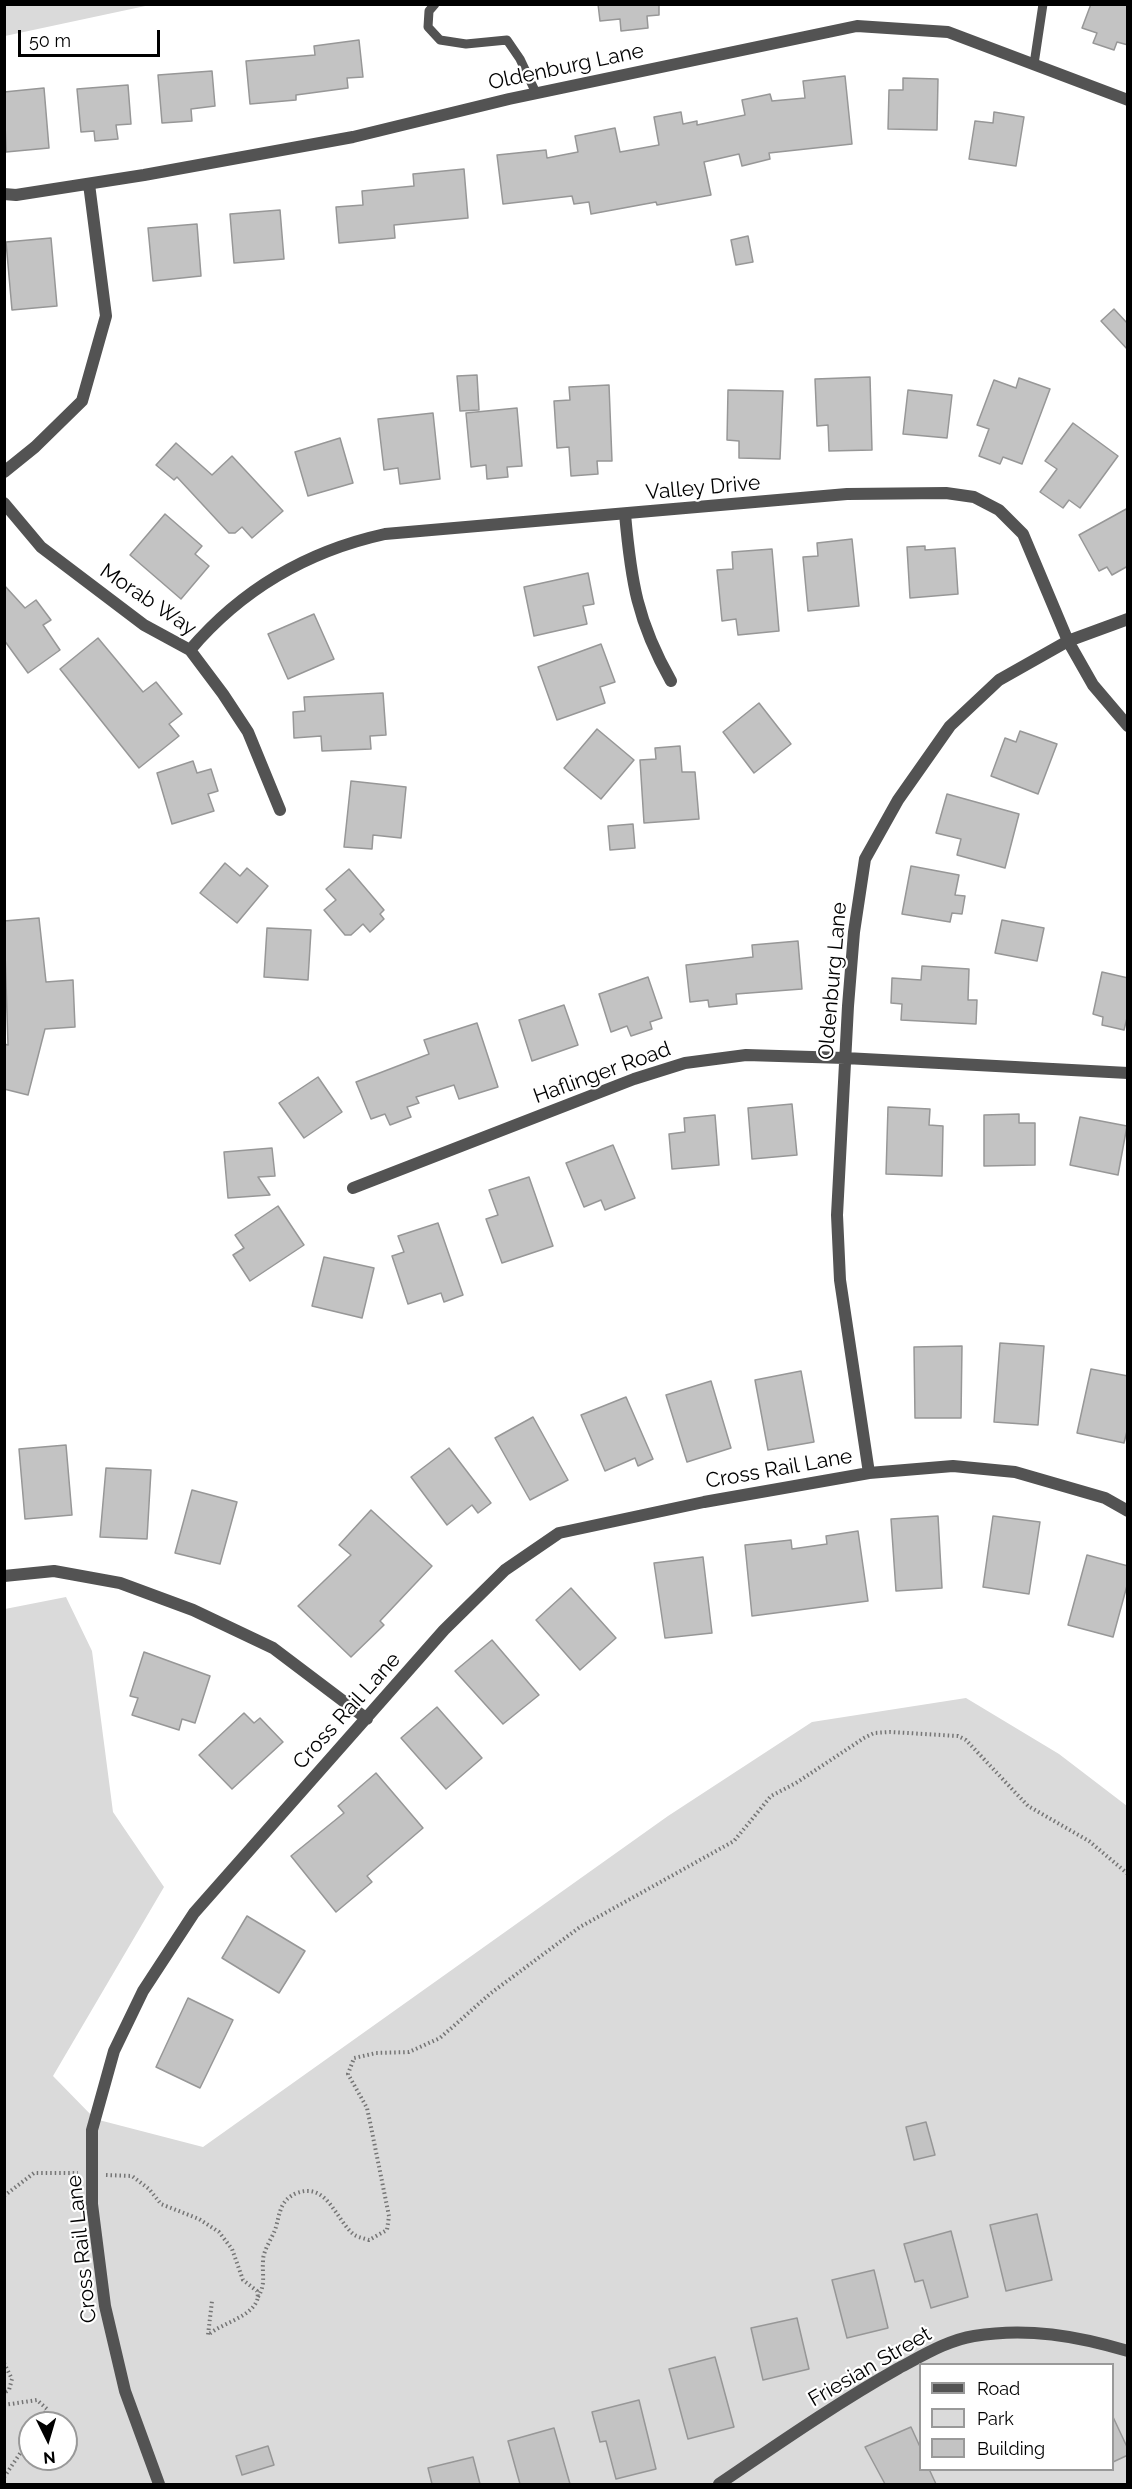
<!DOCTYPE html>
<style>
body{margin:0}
#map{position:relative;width:1132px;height:2489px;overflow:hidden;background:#fff;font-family:Raleway,sans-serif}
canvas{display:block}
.frame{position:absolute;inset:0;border:6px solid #000;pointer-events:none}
.legend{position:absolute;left:919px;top:2363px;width:195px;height:108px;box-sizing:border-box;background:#fff;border:2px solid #999;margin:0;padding:8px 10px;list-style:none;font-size:18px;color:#000}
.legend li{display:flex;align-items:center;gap:12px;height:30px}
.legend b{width:30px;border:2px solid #999}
.north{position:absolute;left:18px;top:2411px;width:60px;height:60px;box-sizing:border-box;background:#fff;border:2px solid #999;border-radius:50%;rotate:175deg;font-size:16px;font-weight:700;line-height:24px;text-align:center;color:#000}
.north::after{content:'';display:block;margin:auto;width:21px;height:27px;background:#000;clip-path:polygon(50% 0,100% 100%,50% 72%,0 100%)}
.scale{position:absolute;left:18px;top:30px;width:142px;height:27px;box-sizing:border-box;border:3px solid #000;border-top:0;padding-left:8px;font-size:18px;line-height:21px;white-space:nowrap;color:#000;-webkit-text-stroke:4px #fff;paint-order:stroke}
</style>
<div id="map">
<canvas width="1132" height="2489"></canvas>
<div class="frame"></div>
<ul class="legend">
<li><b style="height:8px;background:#535353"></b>Road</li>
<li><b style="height:16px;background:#dadada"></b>Park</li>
<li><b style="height:16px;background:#c3c3c3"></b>Building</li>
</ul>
<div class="north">N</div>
<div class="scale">50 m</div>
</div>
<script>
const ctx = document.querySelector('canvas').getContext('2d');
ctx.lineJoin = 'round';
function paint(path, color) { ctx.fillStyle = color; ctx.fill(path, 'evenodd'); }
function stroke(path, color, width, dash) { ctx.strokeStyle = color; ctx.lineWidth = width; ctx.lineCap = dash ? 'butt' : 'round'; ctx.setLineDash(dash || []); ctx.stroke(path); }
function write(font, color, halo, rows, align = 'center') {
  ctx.font = font + ' Raleway,sans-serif'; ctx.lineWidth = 4.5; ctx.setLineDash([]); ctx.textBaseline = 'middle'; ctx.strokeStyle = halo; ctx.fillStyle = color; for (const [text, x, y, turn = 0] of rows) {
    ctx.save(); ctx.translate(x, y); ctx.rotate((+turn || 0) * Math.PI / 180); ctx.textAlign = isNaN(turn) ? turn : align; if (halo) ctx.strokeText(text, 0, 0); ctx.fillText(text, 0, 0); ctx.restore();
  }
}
paint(new Path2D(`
 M5,4h145v1l-145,31z
 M66,1597l26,54 21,161 51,75 -111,189 42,43 108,28 465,-331 144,-94 154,-24 93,56 68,52v678h-1122v-875zM920,2364h192v106h-192zM30,2423h36v36h-36z`), '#dadada');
const building = new Path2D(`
 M598,4h61v11l-12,1 1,12 -27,3 -1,-12 -20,2z
 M1091,4h37v41l-11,-3 -3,8 -21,-7 4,-10 -15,-5z
 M359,40l4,37 -16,1 1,10 -52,7v5l-46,4 -4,-43 69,-6 -1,-9z
 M212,71l3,35 -24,3 1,12 -30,2 -4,-48z
 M845,76l7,68 -83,9 1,6 -28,7 -3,-12 -35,8 7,33 -54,10 -1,-3 -65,12 -2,-12 -15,2 -2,-8 -69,8 -6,-49 49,-5 1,8 31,-6 -3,-16 40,-8 5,24 39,-7 -5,-28 27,-5 2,12 14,-3v4l48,-10 -3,-15 28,-6 2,7 33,-3 -2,-17z
 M903,78l35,1 -1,51 -49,-1 1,-39h14z
 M128,85l3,39 -15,1 2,14 -23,2 -1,-10 -13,1 -4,-43z
 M44,88l5,60 -43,4 -2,-60z
 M994,112l30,5 -8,49 -47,-7 6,-38 18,2z
 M464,169l4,49 -74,7 1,13 -56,5 -3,-36 27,-2 -1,-14 52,-5 -1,-12z
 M280,210l4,49 -50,4 -4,-49z
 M197,224l4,52 -48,5 -5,-53z
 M748,236l5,26 -17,3 -5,-25z
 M51,238l6,68 -45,4 -6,-68z
 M1114,309l14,15v26l-27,-29z
 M477,375l2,35 -19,1 -3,-35z
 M870,377l2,73 -43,1 -1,-26 -11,1 -2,-47z
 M1019,378l31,11 -28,75 -19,-7 -3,7 -21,-8 10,-27 -12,-4 17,-45 22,8z
 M609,385l3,76h-15l1,13 -27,2 -2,-29 -12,1 -3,-47 16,-1 -1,-13z
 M728,390l55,1 -3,68 -41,-1v-17l-12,-1z
 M908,390l44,5 -5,43 -44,-4z
 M517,408l5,58 -15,1 1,10 -21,2 -1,-14 -15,2 -5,-54z
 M433,413l7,66 -40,5 -2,-16 -14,2 -6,-51z
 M1073,423l45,33 -38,52 -11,-8 -6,8 -23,-16 17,-23 -12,-8z
 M340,438l13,45 -45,13 -13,-44z
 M176,443l36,32 20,-19 51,55 -31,27 -10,-11 -7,6h-6l-52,-56 -3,3 -18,-15z
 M1128,508v58l-16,9 -5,-8 -8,4 -20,-36z
 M165,514l37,32 -7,8 14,12 -28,33 -51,-44z
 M852,539l7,67 -51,5 -5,-54 15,-1 -1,-13z
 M925,546v4l30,-2 3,46 -48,4 -3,-51z
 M772,549l7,82 -41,4 -2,-16 -14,2 -5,-51 16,-1 -1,-17z
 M588,573l6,31 -11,2 4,18 -53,12 -10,-49z
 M4,585l21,23 11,-8 15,20 -8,5 17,25 -32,23 -24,-33z
 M314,614l20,45 -46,20 -20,-45z
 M98,638l45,54 13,-10 26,32 -13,10 10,12 -40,32 -79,-99z
 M601,644l14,38 -15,5 5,16 -48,17 -19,-53z
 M383,693l3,42 -16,1 1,13 -49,2 -1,-15 -27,2 -1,-26 12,-1 -1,-14z
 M759,703l32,41 -37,29 -31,-41z
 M597,729l37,31 -33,39 -37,-31z
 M1020,731l37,13 -19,50 -47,-18 14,-38 11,4z
 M680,746l2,26h13l4,47 -55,4 -4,-63 16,-1 -1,-11z
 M193,761l4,12 14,-4 7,22 -10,3 6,17 -42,13 -15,-51z
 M351,781l55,6 -5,51 -28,-3 -1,14 -28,-2z
 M947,794l72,20 -14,54 -48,-13 4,-16 -25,-6z
 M633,824l2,24 -25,2 -2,-24z
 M225,863l15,13 7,-8 21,18 -31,37 -37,-30z
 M911,866l48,9 -4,20 10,1 -3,18 -10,-1 -2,9 -48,-8z
 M349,869l35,41 -4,4 4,5 -14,13 -7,-8 -12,11h-6l-21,-25 12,-10 -10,-11z
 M39,918l7,64 27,-2 2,47 -30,2 -17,66 -24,-6v-45l4,1 -4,-124z
 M1002,920l42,8 -7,33 -42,-8z
 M267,928l44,2 -3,50 -44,-3z
 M798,941l4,48 -66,5 1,10 -28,3 -1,-7 -18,2 -4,-37 67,-8 -1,-12z
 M922,966l47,3 -1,31h9l-1,24 -75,-4 1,-16 -11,-1 1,-25 29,2z
 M1102,972l26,6v36l-4,16 -22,-5 1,-8 -10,-3z
 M648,977l14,41 -12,4 2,7 -21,7 -4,-10 -16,6 -12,-38z
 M564,1005l14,40 -46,16 -13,-41z
 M477,1023l21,64 -39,12 -5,-14 -38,12 3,6 -12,4 4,10 -21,8 -5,-11 -14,5 -15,-37 73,-28 -5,-14z
 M318,1077l24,35 -38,26 -25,-35z
 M792,1104l5,51 -45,4 -4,-51z
 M888,1107l42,2 -1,16 14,1 -1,50 -56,-2z
 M1019,1114v9h16v42l-51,1v-51z
 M715,1115l4,50 -47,4 -3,-35 16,-2 -1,-14z
 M1080,1117l47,9 -9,49 -48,-10z
 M613,1145l22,53 -30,12 -4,-10 -17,7 -18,-44z
 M272,1148l3,28 -17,1 12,18 -42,3 -4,-46z
 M529,1177l24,69 -51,17 -16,-44 12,-4 -9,-25z
 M278,1206l26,39 -54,36 -17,-26 11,-7 -9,-13z
 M438,1223l25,72 -19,7 -3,-9 -33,11 -16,-48 12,-4 -6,-16z
 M324,1257l50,11 -12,50 -50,-12z
 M1000,1343l44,3 -6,79 -44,-3z
 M962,1346l-1,72h-46l-1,-71z
 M1091,1369l37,7v51l-4,16 -47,-10z
 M801,1371l13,71 -46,8 -13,-70z
 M711,1381l20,67 -44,14 -21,-67z
 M626,1397l27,62 -15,7 -3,-8 -30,13 -24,-56z
 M533,1417l35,63 -38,20 -35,-62z
 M66,1445l6,70 -47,4 -6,-70z
 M449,1448l42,55 -13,10 -6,-8 -25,20 -36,-48z
 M106,1468l45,2 -4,69 -47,-2z
 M192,1490l45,12 -17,62 -45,-11z
 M371,1510l61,56 -52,55 4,4 -33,32 -53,-51 53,-51 -12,-10z
 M938,1516l4,72 -46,3 -5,-72z
 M993,1516l47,6 -11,72 -46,-7z
 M858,1531l10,70 -116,15 -7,-71 46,-5 1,9 35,-5 -1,-8z
 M1087,1555l41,11v16l-15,55 -45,-12z
 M703,1557l9,76 -47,5 -11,-75z
 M571,1588l45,50 -36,32 -44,-50z
 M492,1640l47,55 -36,29 -48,-53z
 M144,1652l66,24 -15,47 -13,-4 -3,11 -47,-15 6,-17 -8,-2z
 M437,1707l45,51 -36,31 -45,-51z
 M244,1713l10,10 6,-5 23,24 -51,47 -33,-34z
 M376,1773l47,55 -56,48 5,6 -36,30 -45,-56 53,-43 -6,-7z
 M247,1916l58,35 -26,42 -57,-35z
 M188,1998l45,22 -33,68 -44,-21z
 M926,2122l9,33 -21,5 -8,-33z
 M1037,2214l15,66 -46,11 -16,-66z
 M951,2231l17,66 -37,11 -8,-28 -8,2 -11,-38z
 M874,2270l14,58 -41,10 -15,-58z
 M797,2318l12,51 -46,11 -12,-52z
 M715,2357l19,70 -46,12 -19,-70z
 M639,2400l17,69 -40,10 -10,-38 -6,1 -8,-30z
 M1113,2417l15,32v6l-15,7z
 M911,2427l10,22v20h8l7,15h-51l-20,-37z
 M554,2428l16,56h-50l-12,-43z
 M268,2446l6,19 -32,10 -6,-19z
 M473,2457l7,27h-48l-4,-16z`);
paint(building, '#c3c3c3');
stroke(building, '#979797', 1.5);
stroke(new Path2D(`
 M106,2175l26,1 17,13 12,15 38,15 20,13 13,17 11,31 14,11 1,6c-4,20 -35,25 -50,38l4,-34
 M4,2196l30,-23h44
 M258,2297c8,-13 4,-22 5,-36 0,-10 8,-21 12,-31 5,-15 4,-30 22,-37 29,-11 38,24 55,40 4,4 11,5 17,7l18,-10 2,-14 -19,-94 -3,-14 -19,-34 6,-16 22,-5 33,-1 31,-14 51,-45 89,-66 154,-86 37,-45 25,-13 68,-45 10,-5 16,-1 68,4 8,4 62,66 61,35 39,33
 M4,2363l8,16 -3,11 -5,3
 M4,2405l33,-5 10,9 -7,14
 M4,2477l26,-38`), '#757575', 4, [1.5, 3]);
stroke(new Path2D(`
 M435,4l-6,7 -1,16 12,13 26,4 41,-4 13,19 16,34
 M1034,64l9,-60`), '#535353', 9);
stroke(new Path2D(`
 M4,194l12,1 128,-20 209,-38 156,-38 348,-73 91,6 180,68
 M4,472l31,-25 47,-46 24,-85 -17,-132
 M4,503l37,44 103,78 46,25 33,44 25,38 32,78
 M625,514c6,67 12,107 46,167
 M190,650c51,-60 118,-99 195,-116l462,-40 99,-1 28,4 25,13 24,24 45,107 25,44 35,41
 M353,1188l281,-109 51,-16 61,-8 99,3 283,15
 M869,1473l-29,-193 -3,-65 11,-209 6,-74 11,-73 33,-59 52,-74 49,-46 69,-39 60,-22
 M4,1576l50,-5 66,12 73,27 80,38 94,71
 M159,2484l-34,-93 -20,-85 -13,-102v-74l22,-79 29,-60 51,-78 250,-283 61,-60 54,-37 145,-31 165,-29 84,-7 62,6 90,26 23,13
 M719,2484c59,-40 118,-81 180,-116 23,-12 49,-28 75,-32 53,-9 103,0 154,15`), '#535353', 12);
write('21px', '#000', '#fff', [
 ["Oldenburg Lane",566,67,-12],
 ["Valley Drive",703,488,-5],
 ["Morab Way",148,600,34],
 ["Oldenburg Lane",833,981,-85],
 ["Haflinger Road",602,1073,-20],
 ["Cross Rail Lane",779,1469,-10],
 ["Cross Rail Lane",347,1711,-48],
 ["Cross Rail Lane",82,2249,-96],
 ["Friesian Street",870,2367,-30]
]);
</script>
